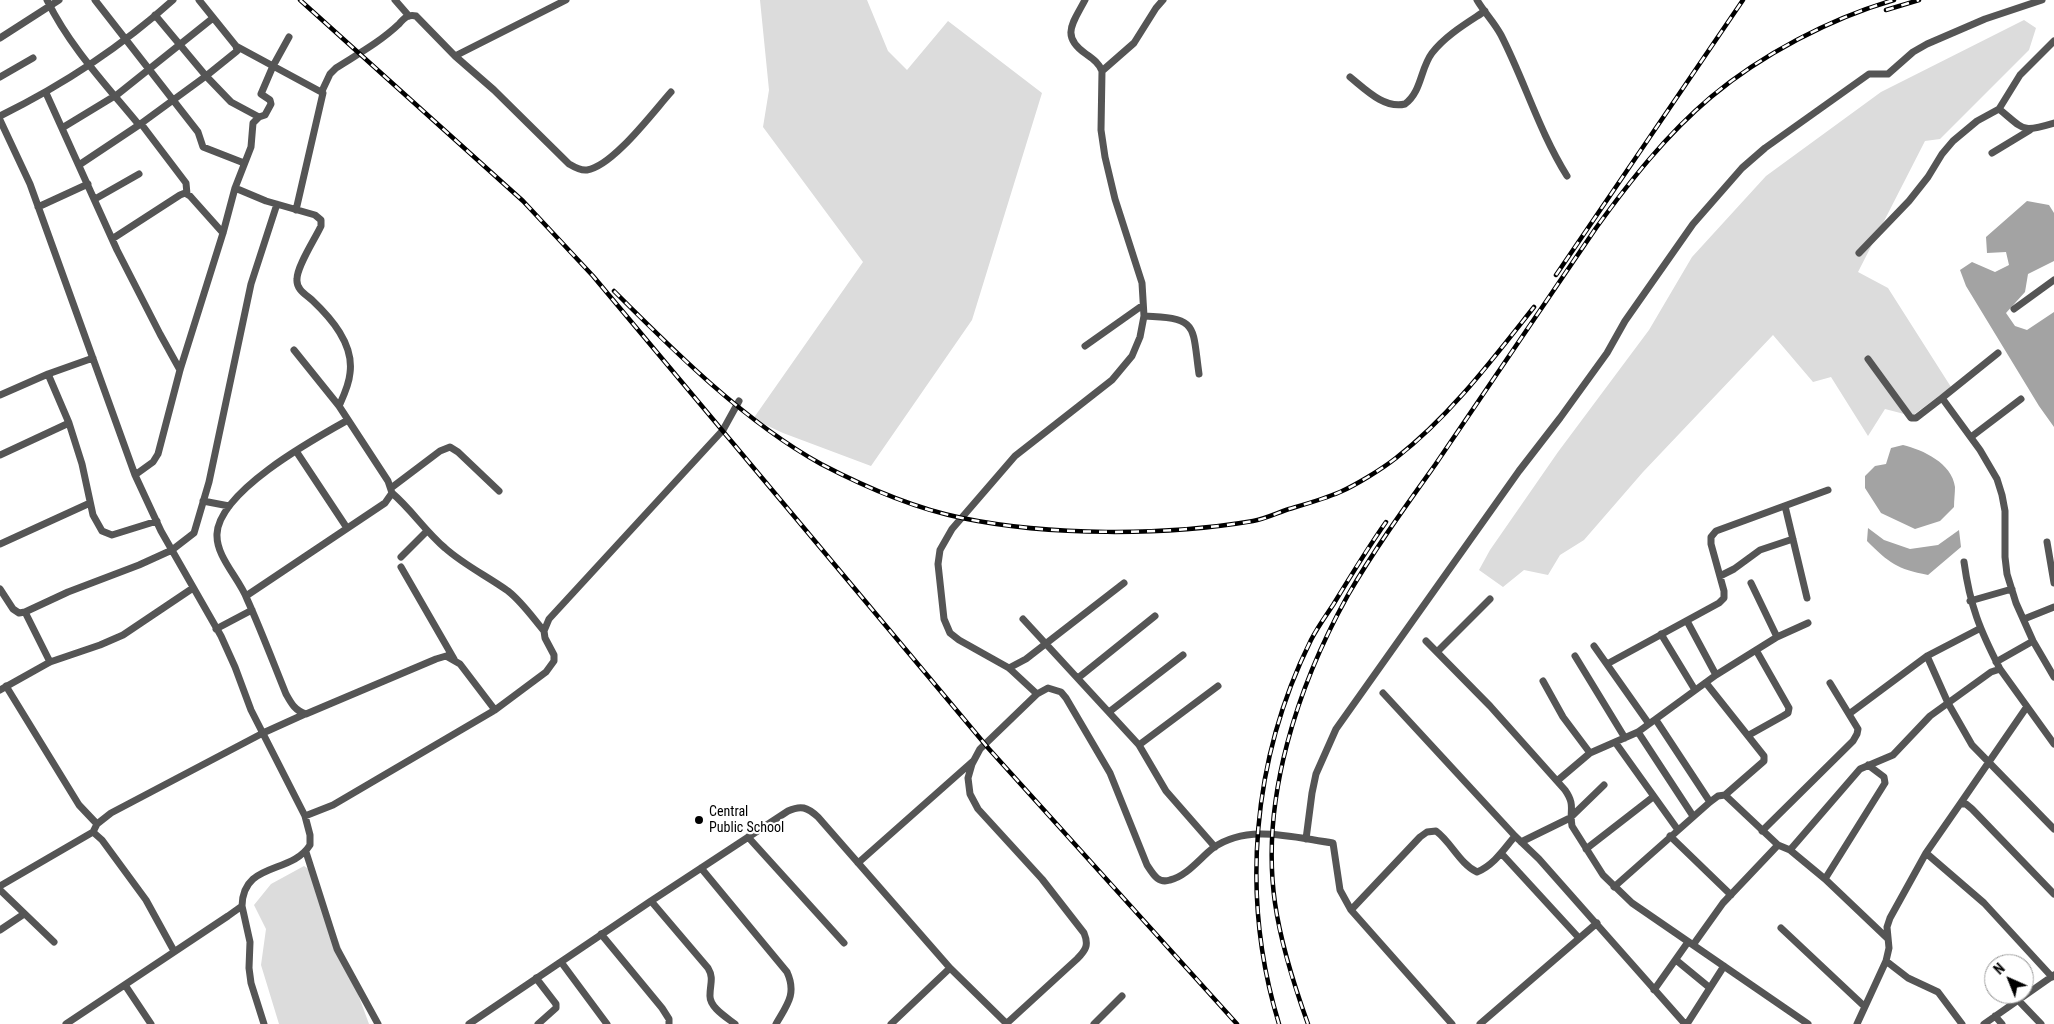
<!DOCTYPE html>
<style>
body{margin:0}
#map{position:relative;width:2054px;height:1024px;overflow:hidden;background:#fff;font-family:"Roboto Condensed",sans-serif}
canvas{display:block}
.north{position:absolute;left:1984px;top:954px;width:50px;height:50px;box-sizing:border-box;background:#fff;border:1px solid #999;border-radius:50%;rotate:316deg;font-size:14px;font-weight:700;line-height:20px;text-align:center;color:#000}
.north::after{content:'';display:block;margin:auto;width:18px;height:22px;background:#000;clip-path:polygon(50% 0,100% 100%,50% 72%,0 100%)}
</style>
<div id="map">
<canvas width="2054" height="1024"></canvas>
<div class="north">N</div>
</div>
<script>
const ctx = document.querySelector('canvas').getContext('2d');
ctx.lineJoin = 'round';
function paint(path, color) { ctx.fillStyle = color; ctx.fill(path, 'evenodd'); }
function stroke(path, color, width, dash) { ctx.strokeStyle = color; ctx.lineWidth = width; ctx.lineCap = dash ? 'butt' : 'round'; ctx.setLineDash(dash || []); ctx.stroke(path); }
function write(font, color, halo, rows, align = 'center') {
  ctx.font = font + ' "Roboto Condensed",sans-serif'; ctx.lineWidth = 4.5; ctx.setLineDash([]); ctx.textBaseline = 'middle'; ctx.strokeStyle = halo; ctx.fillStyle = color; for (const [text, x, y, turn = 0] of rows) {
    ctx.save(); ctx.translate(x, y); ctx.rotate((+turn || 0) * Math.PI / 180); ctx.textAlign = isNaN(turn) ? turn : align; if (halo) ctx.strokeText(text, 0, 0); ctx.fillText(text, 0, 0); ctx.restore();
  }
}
paint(new Path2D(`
 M760,0h107l21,51 19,19 41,-49 94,72 -70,227 -101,146 -88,-33 -30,-14 110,-157 -100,-135 6,-37z
 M2024,20l12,8 -7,22 -89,89 -15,2 -67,131 30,16 63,99 -39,29 -27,-7 -17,27 -37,-59 -18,5 -40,-47 -130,137 -59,68 -24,15 -12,20 -24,-5 -21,17 -24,-17 11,-20 68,-98 91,-122 43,-73 74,-81 115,-84z
 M304,866l9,6 56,152h-90l-18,-59 5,-36 -12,-24 17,-21z`), '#dcdcdc');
paint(new Path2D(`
 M2027,201l22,4 5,8v48l-26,13 -3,18 -19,21 9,13 12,4 27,-18v115l-15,-21 -73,-120 -6,-16 12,-8 23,10 14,-7 -3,-13 -19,1 -1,-16z
 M1903,445c20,5 49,18 52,42 0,6 -1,13 -1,20l-14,14 -25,8 -34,-16 -16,-25v-12l10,-10 11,-2 5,-16z
 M1868,528l16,12 26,9 28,-4 21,-15 2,17 -33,28c-31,-6 -39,-12 -61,-34z`), '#a3a3a3');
stroke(new Path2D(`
 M47,0c22,46 60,86 92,125h3l44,58 1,11
 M95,0l103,132 5,15 41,16
 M395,0l14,16
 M1477,0c7,12 17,22 24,35 24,47 38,96 66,141
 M155,15l51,61 25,26 28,15 6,-2 6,-11 -1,-4 -9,-6 12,-28 16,-29
 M0,38l59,-38
 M2054,41l-34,34 -21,34c26,21 22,24 55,14
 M236,46l87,47 -27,117
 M455,56l111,-56
 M1102,71l32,-28 22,-35 7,-8
 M0,77l33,-19
 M1350,77c15,12 34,32 55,27 17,-13 15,-35 27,-51 14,-18 35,-30 53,-42
 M322,91l8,-17 6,-6c22,-14 44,-26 63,-44 5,-6 9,-10 17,-8l39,40 39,34 75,74c5,3 11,7 18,6 26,-4 66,-58 84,-78
 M46,93l71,157 43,84 20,36
 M0,116c63,-31 121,-69 173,-116
 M0,120l30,64 105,291 26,56 60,105 14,31 16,43 54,106 5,19v10c-19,30 -67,16 -68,61l-14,10 -162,108
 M62,128l56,-34 95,-76
 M1992,153l38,-23
 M79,165l60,-40 67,-49 31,-25 -1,-5 -37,-46
 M235,188l31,13 49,14 6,5v6c-6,13 -24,40 -24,53 -1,10 8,15 15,21 19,18 42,44 38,73 -1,12 -6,22 -11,33
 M95,199l44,-25
 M38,207l50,-23
 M112,239l68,-44 5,-2 5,3 33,37
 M1859,253l50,-52 19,-24 14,-23 11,-13 24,-20 22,-12
 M2014,309l40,-29
 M1144,316c55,2 48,9 55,58
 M1085,346l58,-41
 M93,358l-45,16 21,49 13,41 11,51 9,16 10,4 45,-14
 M1868,359l43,59h5l26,-20 38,52 17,29 5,16 3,16v46l2,17 9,29 17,38 21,36
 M0,395l48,-21
 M1942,398l56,-45
 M348,420c-34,19 -129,71 -131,114 -1,23 22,44 30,65 14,31 26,63 39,95 5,9 9,17 20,20l130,-55 10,-3 14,8 35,46
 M1971,437l50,-38
 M296,451l51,77
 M0,455l69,-32
 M135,475l18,-13 5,-8 22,-84 43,-137 12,-45 16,-41 2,-24 6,-6
 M391,488l49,-37 10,-4 8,5 41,39
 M392,493c19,16 33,38 53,55 19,17 42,28 63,43 14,11 25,27 36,40
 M203,501l26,5
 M1785,506l22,92
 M2047,542l7,41
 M0,544l90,-41
 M401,557l26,-26
 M1964,562c6,44 16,68 36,107
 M401,567l53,92
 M1720,576l14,-7 26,-19 33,-11
 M1751,583l26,54
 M0,589l13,20 6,4 6,-1 43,-20 71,-27 33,-15 22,-17 15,-51 42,-198 26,-80
 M246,596l139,-93 7,-10 -4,-12 -49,-75 -45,-56
 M1970,601l42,-12
 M25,612l25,50
 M1023,619l116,126 27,46 49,56
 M2024,619l30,-12
 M1687,621l29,54
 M216,629l36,-19
 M1661,634l34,56
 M1426,641l64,65 75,84c11,16 4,19 7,36l31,49 29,28 176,121
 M1594,646l55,78
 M1437,652l53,-53
 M1575,656l50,82
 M1927,656l21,47 24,42 82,84
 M1996,662l37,-21
 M1607,664l112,-61 5,-5v-7l-13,-47v-7l5,-6 112,-41
 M1009,668l17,-9 98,-76
 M1078,678l77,-62
 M1543,681l20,36 27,36
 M1706,683l58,73v5l-39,34
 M6,686l73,119 18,19
 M0,690l50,-28 50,-17 23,-10 70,-47
 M1383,693l132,143 24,23 146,165
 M1037,694l11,-6 13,4 5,6 44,75 37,92c6,9 11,19 23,15 17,-4 30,-22 43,-32 35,-25 82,-10 120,-5l7,47 11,20 101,114
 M1109,712l74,-57
 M1849,714l78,-58 52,-27
 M1656,720l54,82
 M1638,732l55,84
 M1749,735l34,-19 5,-3 1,-5 -33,-58
 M1615,742l63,88
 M1139,745l79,-59
 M1557,781l33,-28 48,-21 78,-57 61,-38 31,-14
 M1960,804l66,-96
 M305,816l28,-11 162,-95 51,-38 8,-11v-6l-9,-17 -1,-7 5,-12 174,-189 16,-29
 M1762,831l91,-90 4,-7 1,-5 -28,-46
 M93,832l4,-8 14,-11 152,-80 42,-19
 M1670,836l61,59
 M748,837l96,106
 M1306,839l6,-46 4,-19 20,-45 183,-258 41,-53 47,-65 18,-32 68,-97 49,-56 23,-20 104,-74h19l25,-22 14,-8 58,-25 57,-19
 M1521,842l49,-24 34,-33
 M1586,849l67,-52
 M1790,850l70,-81 33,-14 37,-39 61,-44 9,-3 54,75
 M306,852l31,97 41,75
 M1501,853l78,85
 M1926,853l58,50 68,74
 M858,863l114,-101
 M701,868l86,104c10,22 0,33 -11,52
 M1825,879l60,-96 -1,-6 -16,-12
 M0,886l93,-54 9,8 44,60 28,51
 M1614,887l96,-85 8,-6 7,-1 53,50 12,5 35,29 62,59
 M0,890l54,52
 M651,901l137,-90c13,-6 19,-4 30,6l132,151
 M242,906l8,36 -1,26 2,15 13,41
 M1351,910l69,-73 7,-5 9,-1c15,11 24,33 41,41 17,-7 27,-23 38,-36
 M1781,928l83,78
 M0,930l24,-16
 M601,934l61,74 7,11v5
 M1693,945l30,-42 55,-58
 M1676,960l34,28
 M1886,961l22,17 30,14 24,32
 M561,962l46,62
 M536,978l20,26v4l-18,16
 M125,985l26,39
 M1654,990l34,-48
 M2018,1000l23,24
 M1995,1016l7,8
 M469,1024l182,-123 57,67c6,10 2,16 2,27 -1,12 16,22 25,29
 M891,1024l59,-56 57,56
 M1006,1024l71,-65c9,-9 12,-14 7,-26l-42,-54 -64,-70 -8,-15 -2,-16 4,-14 8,-15 57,-55 -28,-26 -50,-28 -9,-7 -6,-14 -6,-55 2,-14 12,-21 63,-73 97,-76 20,-24 8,-19 4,-21 -2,-33 -27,-84 -10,-42 -4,-27 1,-59c-3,-8 -9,-12 -16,-17 -26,-18 -13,-31 -1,-54
 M1094,1024l28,-28
 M1480,1024l117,-101
 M1687,1024l37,-58
 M1857,1024l29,-63 3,-13 -2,-21 3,-9 36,-65 34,-49h6l6,5 82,85
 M1984,1024l70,-49`), '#555', 7);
const rail = new Path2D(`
 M300,0l223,201 70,75 396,473 248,275
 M1886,10l33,-10
 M1556,275l187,-275
 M614,291c61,61 131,131 207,173 44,23 92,44 141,54 87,18 203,18 291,3 12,-2 24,-8 36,-12 17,-5 35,-10 51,-17 16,-7 42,-23 56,-34 54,-42 96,-98 138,-151
 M1279,1024c-39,-127 -27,-265 32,-384 6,-12 14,-23 22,-35 17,-28 34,-56 53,-83
 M1308,1024c-14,-39 -27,-79 -33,-121 -15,-104 23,-218 73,-308 26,-45 57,-88 87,-130 54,-79 107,-158 161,-237 34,-47 70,-93 115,-131 50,-42 120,-79 183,-97`);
stroke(rail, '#000', 4.5);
stroke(rail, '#fff', 2.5, [8]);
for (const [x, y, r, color] of [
 [699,820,5,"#000"]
]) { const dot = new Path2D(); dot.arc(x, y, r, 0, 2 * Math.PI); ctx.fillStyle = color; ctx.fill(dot); stroke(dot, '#fff', 2); }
write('14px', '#000', '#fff', [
 ["Central",709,812],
 ["Public School",709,828]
], 'left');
</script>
